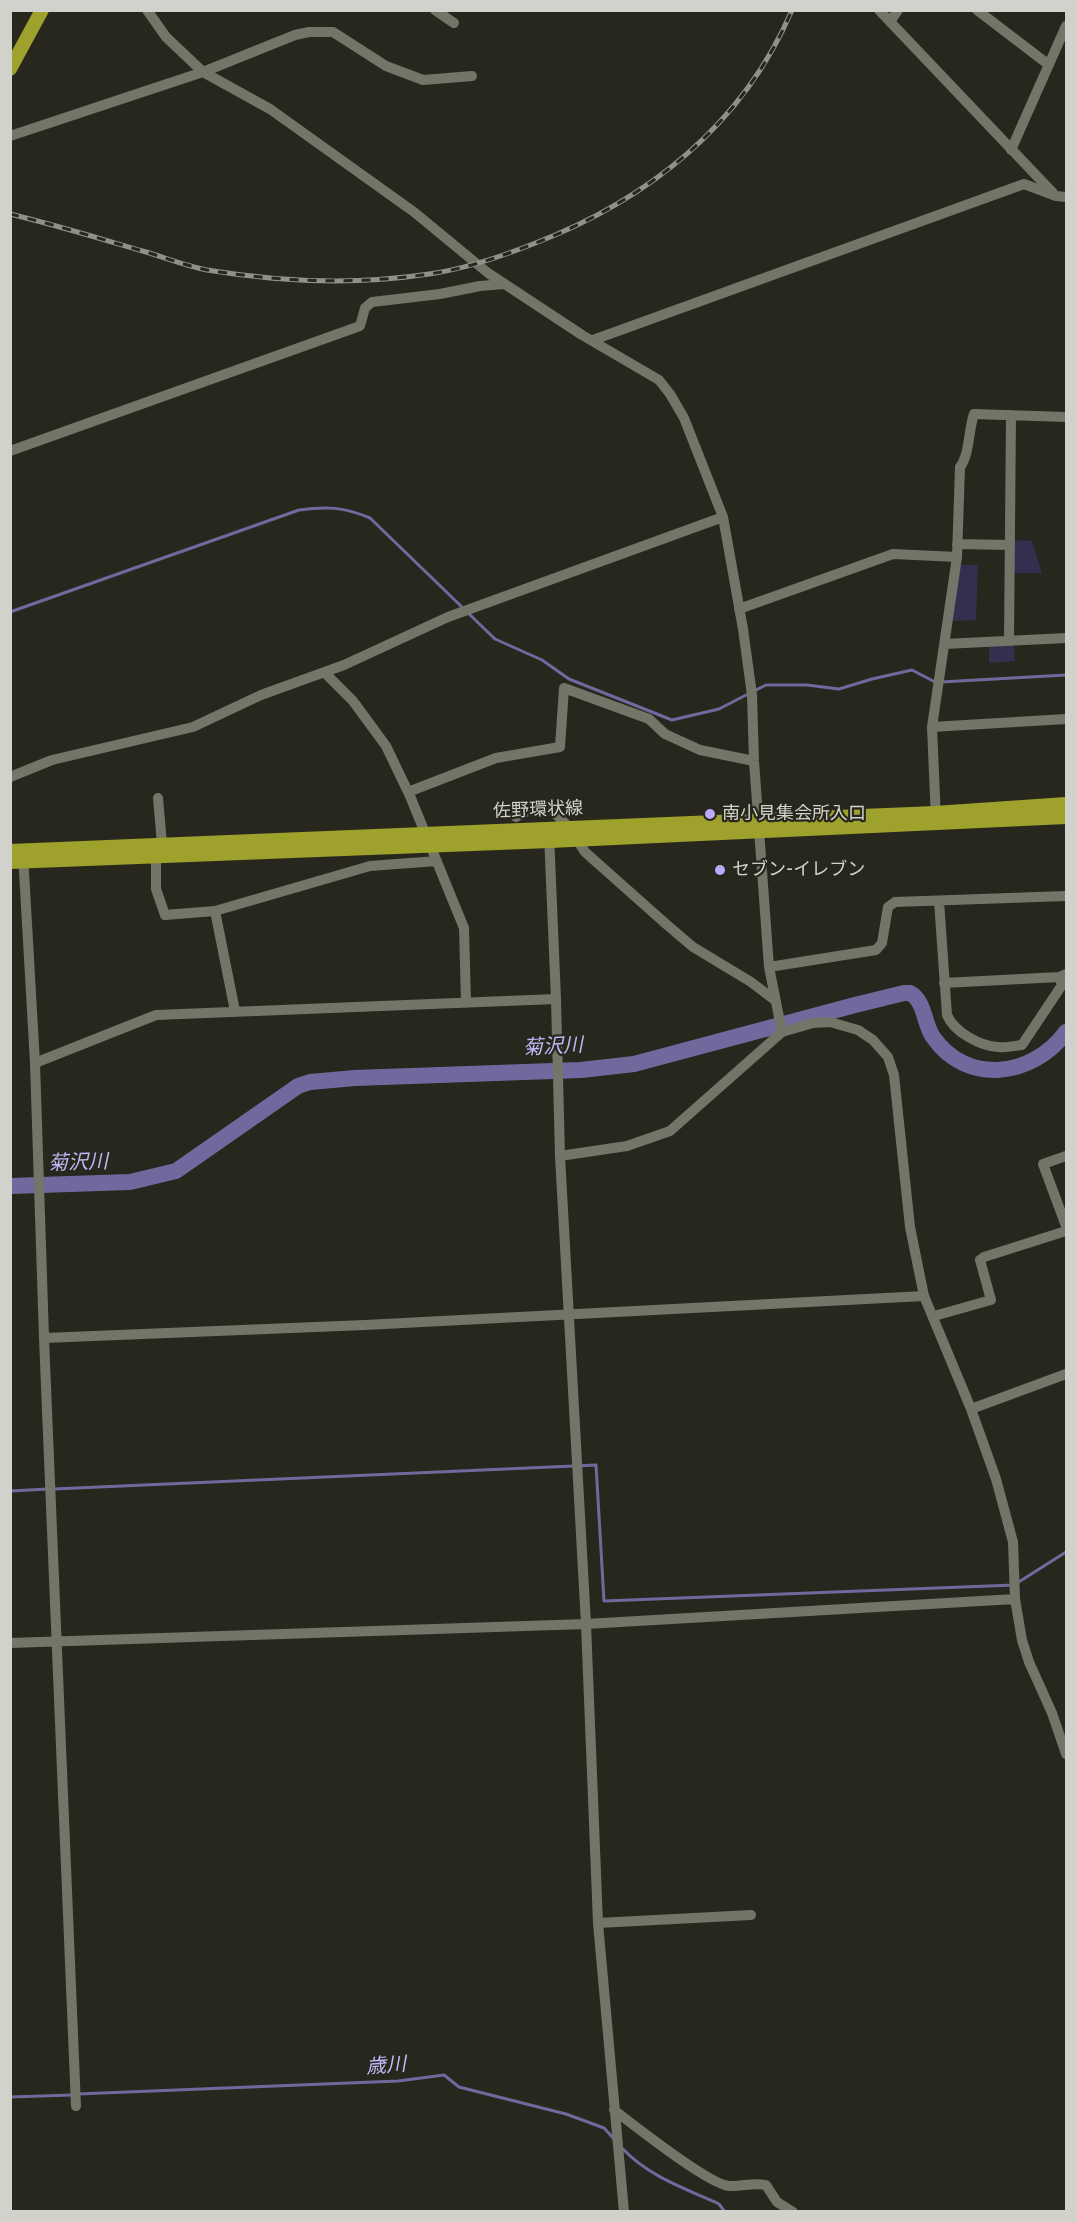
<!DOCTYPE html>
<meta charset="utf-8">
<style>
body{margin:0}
#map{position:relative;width:1077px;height:2222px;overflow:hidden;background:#27271d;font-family:"IBM Plex Sans",sans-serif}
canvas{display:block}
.frame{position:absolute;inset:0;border:12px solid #d2d2cc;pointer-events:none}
</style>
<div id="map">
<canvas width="1077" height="2222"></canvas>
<div class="frame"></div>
</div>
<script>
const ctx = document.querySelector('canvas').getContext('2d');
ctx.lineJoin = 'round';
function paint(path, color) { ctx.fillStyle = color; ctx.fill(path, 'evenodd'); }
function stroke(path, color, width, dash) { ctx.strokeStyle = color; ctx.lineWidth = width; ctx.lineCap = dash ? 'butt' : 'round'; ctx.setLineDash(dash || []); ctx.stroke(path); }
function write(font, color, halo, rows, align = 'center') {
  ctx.font = font + ' "IBM Plex Sans","Noto Sans JP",sans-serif'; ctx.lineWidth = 4.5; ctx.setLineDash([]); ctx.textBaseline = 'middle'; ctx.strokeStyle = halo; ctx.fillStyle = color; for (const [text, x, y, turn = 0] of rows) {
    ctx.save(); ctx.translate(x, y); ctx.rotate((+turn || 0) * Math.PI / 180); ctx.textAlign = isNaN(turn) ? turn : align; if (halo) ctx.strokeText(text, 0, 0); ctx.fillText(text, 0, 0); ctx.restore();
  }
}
paint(new Path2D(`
 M1013,540l19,1 10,32h-29z
 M960,565h18l-2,55 -25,1z
 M1014,643l1,18 -26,2v-18z`), '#352e4e');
stroke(new Path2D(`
 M10,612l289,-102c28,-4 45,-3 71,8l93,90
 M467,612l28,27 47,21 27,19 103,41 47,-11 29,-15
 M941,682l125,-7
 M754,691l12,-6h41l32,4 33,-10 40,-9 23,12
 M54,1489l542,-24 8,136 410,-16 52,-33
 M10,1491l38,-2
 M78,2094l320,-13 46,-6 15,12 107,27 38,14 10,11
 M10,2097l62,-2
 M623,2149c25,27 63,40 96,55l6,8`), '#73689e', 3);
stroke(new Path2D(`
 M10,1186l120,-4 46,-11 122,-85 12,-4 45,-4 226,-8 53,-6 221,-59 49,-12h6c15,8 14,31 23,44 34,49 100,40 133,-5`), '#73689e', 16);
stroke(new Path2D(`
 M147,10l19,27 37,35 67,37 144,103 74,61 94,62 77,45 11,14 14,24 39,99 20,112 9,66 2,66 15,206 13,65
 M435,10l19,13
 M879,10l174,183
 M977,10l72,55
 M890,22l8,-12
 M10,136l193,-64 92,-37 14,-3h24l53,34 37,14 49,-4
 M1011,150l55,-124
 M593,340l431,-156 32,12 10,1
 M10,451l350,-125 5,-18 7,-6 68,-8 40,-8 24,-2
 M957,544l53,1
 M739,609l154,-55 64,3
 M1009,640l2,-225
 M944,644l122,-6
 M325,673l28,28 33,45 24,50 54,132 2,75
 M932,727l134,-8
 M10,777l42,-17 141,-33 68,-32 83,-30 104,-48 275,-100
 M408,792l88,-34 64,-11 4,-59 85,31 16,15 35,16 54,11
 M158,798l4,46 -6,12v33l9,26 50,-4 155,-45 67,-5
 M516,817l16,-8 14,-4 23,22 16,25 81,72 27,23 58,35 25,19
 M936,820l-4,-93 25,-170 3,-90c10,-13 8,-36 14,-53l92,3
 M549,834l7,165 4,157 26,468 12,299 26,289
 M23,854l12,209 9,275 32,768
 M939,901l8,114c7,17 33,31 51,32 8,1 16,-1 24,-2l40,-60 -3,-8
 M215,911l20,100
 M769,967l107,-17 6,-7 6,-36 7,-5 171,-6
 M944,983l115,-6 7,-3
 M35,1063l121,-48 400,-16
 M560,1156l67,-10 43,-15 112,-99 31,-9 17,-1 28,8 15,10 15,17 6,18 16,152 14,69 47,113 25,70 17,63 2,57 7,41 7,22 23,51 14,41
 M1066,1156l-23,8 23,62
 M934,1316l57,-16 -11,-40 4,-3 82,-26
 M44,1338l321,-13 559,-29
 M971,1409l95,-35
 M10,1643l576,-19 429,-25
 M598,1923l153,-8
 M614,2110c21,16 94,74 115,76 13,1 24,-4 37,-1l11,17 16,10`), '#747569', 10);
stroke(new Path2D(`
 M10,69l32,-59
 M10,851l925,-38 131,-9
 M10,862l540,-21 516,-24`), '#9ea12c', 14);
const rail = new Path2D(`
 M10,214c46,11 91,25 136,38 20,6 41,14 61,18 73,12 149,15 222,4 36,-5 71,-17 104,-30 115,-44 210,-119 259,-234`);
stroke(rail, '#91918a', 5);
stroke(rail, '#27271d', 3, [9]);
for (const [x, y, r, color] of [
 [710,814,6,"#b9abf7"],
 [720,870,6,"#b9abf7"]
]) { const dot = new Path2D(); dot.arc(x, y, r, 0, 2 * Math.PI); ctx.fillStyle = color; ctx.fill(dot); stroke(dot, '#27271d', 2); }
write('18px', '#d2d2cc', '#27271d', [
 ["佐野環状線",538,810,-2]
]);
write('18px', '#d2d2cc', '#27271d', [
 ["南小見集会所入口",722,814],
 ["セブン-イレブン",732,870]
], 'left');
write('italic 20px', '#c2b7f7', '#27271d', [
 ["菊沢川",553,1047,-3],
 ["菊沢川",78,1163,-2],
 ["歳川",386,2066,-4]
]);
</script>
